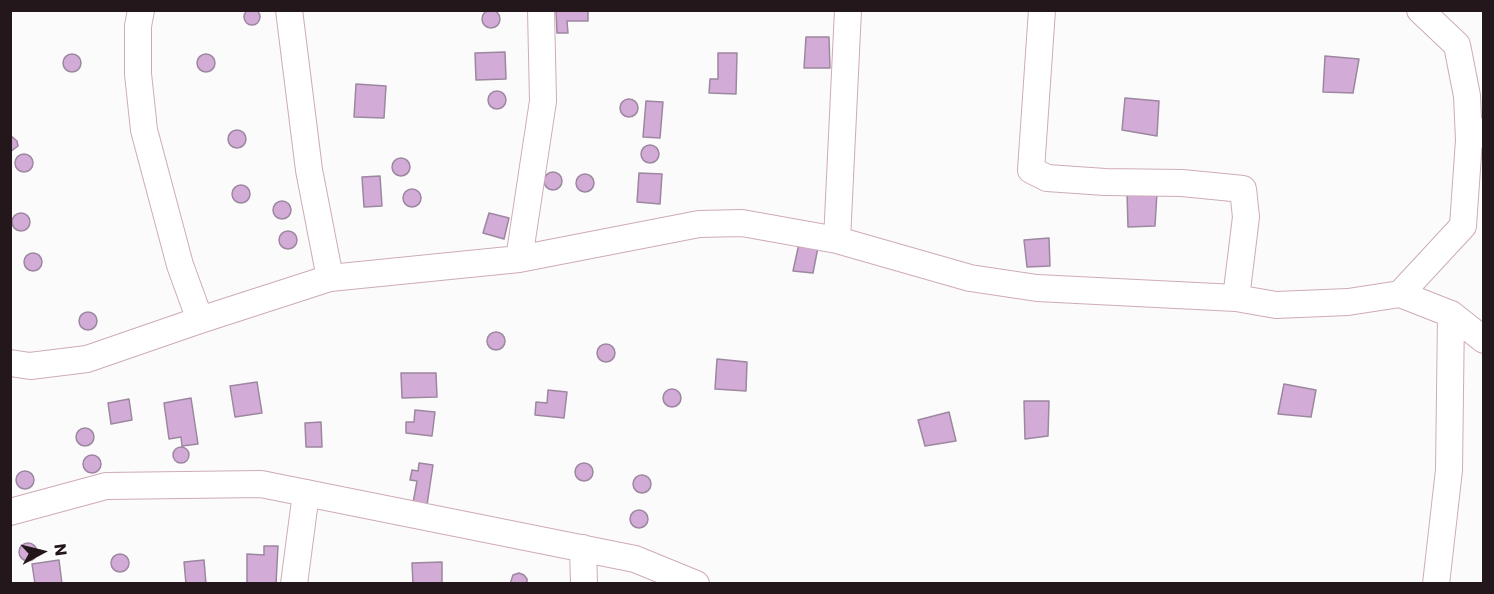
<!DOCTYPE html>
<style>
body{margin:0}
#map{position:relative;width:1494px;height:594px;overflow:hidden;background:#fbfbfb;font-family:Poppins,sans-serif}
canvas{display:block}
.frame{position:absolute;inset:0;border:12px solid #24171c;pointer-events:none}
.north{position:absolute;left:12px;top:522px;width:60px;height:60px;-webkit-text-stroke:4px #fff;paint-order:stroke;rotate:83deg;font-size:16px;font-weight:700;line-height:24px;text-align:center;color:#24171c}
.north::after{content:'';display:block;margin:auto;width:21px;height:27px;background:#24171c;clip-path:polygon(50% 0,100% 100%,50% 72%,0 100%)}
</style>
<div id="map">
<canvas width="1494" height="594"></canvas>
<div class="frame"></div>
<div class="north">N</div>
</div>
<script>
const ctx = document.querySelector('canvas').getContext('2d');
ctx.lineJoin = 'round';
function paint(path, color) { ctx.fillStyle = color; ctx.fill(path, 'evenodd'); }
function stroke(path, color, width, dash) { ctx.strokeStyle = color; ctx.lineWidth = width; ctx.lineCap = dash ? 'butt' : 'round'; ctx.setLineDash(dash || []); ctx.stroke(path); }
const building = new Path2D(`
 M244 17a8 8 0 1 1 16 0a8 8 0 1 1-16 0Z
 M556,10h32v11h-21l1,12h-11z
 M482 19a9 9 0 1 1 18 0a9 9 0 1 1-18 0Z
 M806,37h23l1,31h-26z
 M505,52l1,27 -30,1 -1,-27z
 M718,53h19l-1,41 -27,-1 1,-14h8z
 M63 63a9 9 0 1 1 18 0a9 9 0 1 1-18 0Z
 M197 63a9 9 0 1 1 18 0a9 9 0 1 1-18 0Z
 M1325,56l34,3 -6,34 -30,-1z
 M356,84l30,2 -2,32 -30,-1z
 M488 100a9 9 0 1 1 18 0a9 9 0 1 1-18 0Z
 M1125,98l34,3 -2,35 -35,-6z
 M620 108a9 9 0 1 1 18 0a9 9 0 1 1-18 0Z
 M646,101l17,1 -3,36 -17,-1z
 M228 139a9 9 0 1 1 18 0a9 9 0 1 1-18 0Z
 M10,135l7,6 1,5 -8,6z
 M641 154a9 9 0 1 1 18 0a9 9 0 1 1-18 0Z
 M15 163a9 9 0 1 1 18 0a9 9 0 1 1-18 0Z
 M392 167a9 9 0 1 1 18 0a9 9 0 1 1-18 0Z
 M544 181a9 9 0 1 1 18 0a9 9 0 1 1-18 0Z
 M639,173l23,1 -2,30 -23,-2z
 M576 183a9 9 0 1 1 18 0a9 9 0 1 1-18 0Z
 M380,176l2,30 -18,1 -2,-30z
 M232 194a9 9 0 1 1 18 0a9 9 0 1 1-18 0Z
 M403 198a9 9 0 1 1 18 0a9 9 0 1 1-18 0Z
 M1127,192h30l-2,34 -27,1z
 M273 210a9 9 0 1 1 18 0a9 9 0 1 1-18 0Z
 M489,213l20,5 -5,21 -21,-6z
 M12 222a9 9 0 1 1 18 0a9 9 0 1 1-18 0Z
 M279 240a9 9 0 1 1 18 0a9 9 0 1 1-18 0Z
 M1049,238l1,28 -23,1 -3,-27z
 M800,239l19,3 -6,31 -20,-2z
 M24 262a9 9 0 1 1 18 0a9 9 0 1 1-18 0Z
 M79 321a9 9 0 1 1 18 0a9 9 0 1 1-18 0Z
 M487 341a9 9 0 1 1 18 0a9 9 0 1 1-18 0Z
 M597 353a9 9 0 1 1 18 0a9 9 0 1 1-18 0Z
 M717,359l30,3 -1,29 -31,-2z
 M401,373h35l1,24 -35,1z
 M257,382l5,31 -27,4 -5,-31z
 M1284,384l32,6 -5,27 -33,-3z
 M663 398a9 9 0 1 1 18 0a9 9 0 1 1-18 0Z
 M548,390l19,2 -3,26 -29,-3 1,-13 11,1z
 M191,398l7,46 -16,2 -1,-9 -12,2 -5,-36z
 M129,399l3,21 -21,4 -3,-21z
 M1024,401h25l-1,35 -23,3z
 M415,410l20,2 -3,24 -26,-3v-11h8z
 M949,412l7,29 -31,5 -7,-26z
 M321,422l1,25h-16l-1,-24z
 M76 437a9 9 0 1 1 18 0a9 9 0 1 1-18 0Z
 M173 455a8 8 0 1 1 16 0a8 8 0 1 1-16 0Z
 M83 464a9 9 0 1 1 18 0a9 9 0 1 1-18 0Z
 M419,463l14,2 -6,40 -14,-2 4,-22 -7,-1 2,-10 6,1z
 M575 472a9 9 0 1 1 18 0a9 9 0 1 1-18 0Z
 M16 480a9 9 0 1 1 18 0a9 9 0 1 1-18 0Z
 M633 484a9 9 0 1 1 18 0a9 9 0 1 1-18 0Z
 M630 519a9 9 0 1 1 18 0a9 9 0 1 1-18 0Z
 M19 552a9 9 0 1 1 18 0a9 9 0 1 1-18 0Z
 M264,546h14l-2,38h-29v-30l17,1z
 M111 563a9 9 0 1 1 18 0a9 9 0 1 1-18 0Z
 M59,560l3,24h-27l-3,-20z
 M204,560l2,24h-20l-2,-22z
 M442,562v22h-29l-1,-21z
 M519,573l5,2 3,4v5h-17l3,-9z`);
paint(building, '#d2acd7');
stroke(building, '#9d87a0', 1.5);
const minor = new Path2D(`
 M141,10l-3,16v48l6,56 36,135 20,55
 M289,10l20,160 21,108
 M1042,10l-11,160 16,8 58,4 77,1 61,6 3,28 -10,81
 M1420,10l37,35 10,51 2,44
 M837,240l11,-230
 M519,259l24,-158 -2,-91
 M1400,294l63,-68 6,-86 15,-9
 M10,363l20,3 57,-7 113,-39 130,-42 189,-19 180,-35 43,-1 95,17 133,38 67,10 199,10 40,7 72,-3 52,-8 51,20 33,26
 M10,512l96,-26 155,-2 374,75 61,25
 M583,548l1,36
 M294,584l12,-91
 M1436,584l13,-114 2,-156`);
stroke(minor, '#ceabb8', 28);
stroke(minor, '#fff', 26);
</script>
